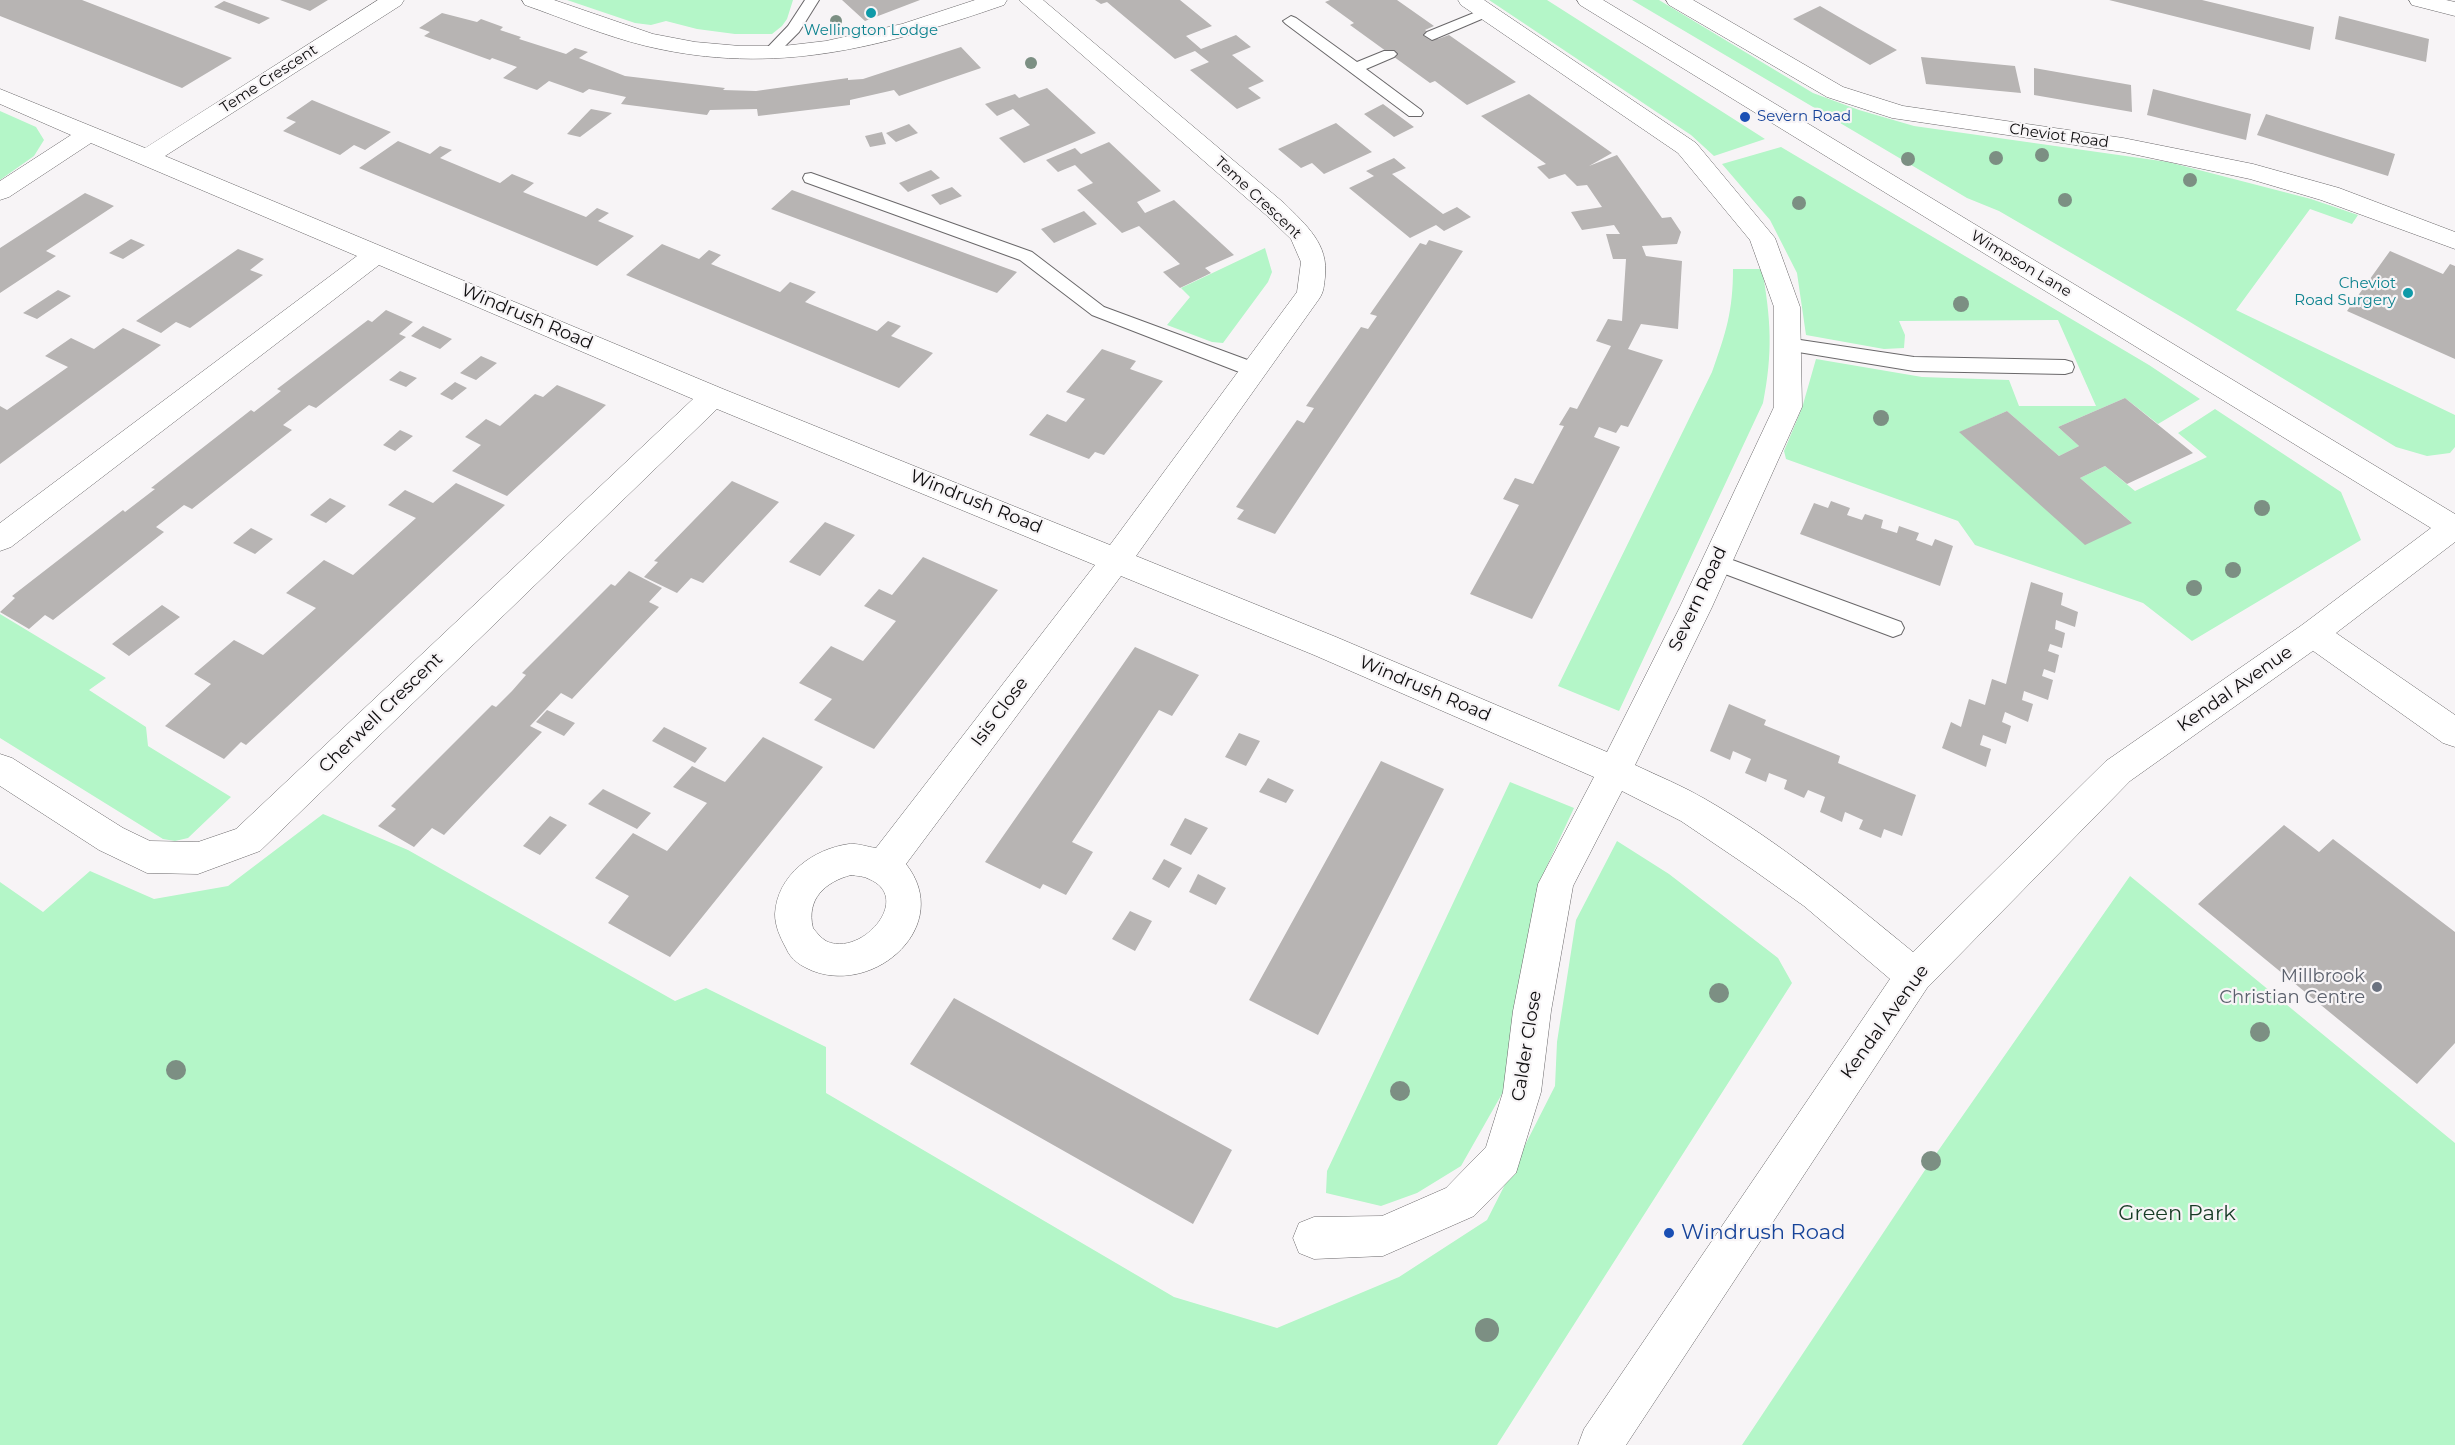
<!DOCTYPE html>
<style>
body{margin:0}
canvas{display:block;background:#f7f4f6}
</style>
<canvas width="2455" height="1445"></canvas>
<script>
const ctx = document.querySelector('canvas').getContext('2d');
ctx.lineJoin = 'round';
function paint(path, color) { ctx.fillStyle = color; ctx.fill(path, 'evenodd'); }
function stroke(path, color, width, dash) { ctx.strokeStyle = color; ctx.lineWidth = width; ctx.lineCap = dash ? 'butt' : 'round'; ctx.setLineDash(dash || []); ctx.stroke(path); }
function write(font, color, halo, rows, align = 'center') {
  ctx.font = font + ' Montserrat,sans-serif'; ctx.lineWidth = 4.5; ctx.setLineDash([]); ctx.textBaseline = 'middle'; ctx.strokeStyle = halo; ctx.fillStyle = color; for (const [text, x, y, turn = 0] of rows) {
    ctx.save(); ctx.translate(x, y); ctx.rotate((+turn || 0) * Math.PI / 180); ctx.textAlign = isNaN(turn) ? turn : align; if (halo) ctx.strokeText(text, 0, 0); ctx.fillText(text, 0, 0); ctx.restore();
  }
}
paint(new Path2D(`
 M567,0h226l-6,19 -5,7 -10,8h-37l-38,-5 -31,-8 -15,4 -16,-2z
 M1489,0h58l218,139 -51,17 -23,-21z
 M1632,0h27l154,93 46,17 55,16 254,36 143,37 47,16 -6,9 -42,-15 -74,101 219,105v32l-5,6 -23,3 -31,-9 -211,-128 -186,-108 -32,-13z
 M0,111l36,16 8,13 -10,16 -34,24z
 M1781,147l368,218 51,34 -42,25 -33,-26 -67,29 21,19 -20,10 -52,-45 -47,21 171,90 -51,-44 25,-12 30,25 72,-34 -29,-24 37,-24 126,83 20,48 -169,101 -49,-38 -168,-58 -17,-24 -172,-62 -2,-8 18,-43 14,-49 106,18 87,3 10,26h77l-38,-86 -159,1 6,14 -1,13 -20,1 -78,-14 -9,-62 -27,-53 -48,-56z
 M1265,248l7,24 -4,10 -45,61 -11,-1 -45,-17 23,-28 -9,-9z
 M1733,269h29c9,50 11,84 1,134l-144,308 -61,-25 154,-314c14,-39 21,-61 21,-103z
 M0,614l106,64 -17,12 57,37 2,19 83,51 -43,41 -13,3 -12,-2 -163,-101z
 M1510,782l64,26 -36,77 -35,207 -42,74 -44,27 -36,13 -55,-13 1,-22z
 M323,814l85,36 267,151 31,-13 120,59v46l348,204 103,31 122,-51 88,-57 68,-134 2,-44 19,-122 41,-79 52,33 109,84 14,25 -295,462h-1497v-563l43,30 47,-41 64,28 74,-13z
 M2130,876l325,267v302h-713l189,-284z`), '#b4f6c8');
paint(new Path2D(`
 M0,0h82l150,58 -50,30 -182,-72z
 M280,0h48l-18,11z
 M842,0h78l-55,21z
 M1095,0h85l32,26 -26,10 15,13 35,-14 15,12 -19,8 32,26 -16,7 13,10 -24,11 -47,-39 19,-8 -14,-11 -20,8 -68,-57 -6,2z
 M1330,0h67l37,26 -9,4 13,9 11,-4 67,47 -49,23 -32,-24 -5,2 -80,-58 4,-2 -29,-21z
 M2109,0h93l112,27 -4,23z
 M224,1l46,17 -11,6 -45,-17z
 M1820,6l38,22 39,22 -27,15 -77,-46z
 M442,13l35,9 4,-3 22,8 -3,3 21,7 -2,2 47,15 9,-6 13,4 -9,6 46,18 100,12 -2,2 33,1 92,-13v2l15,-1 98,-32 20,21 -82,28 -5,-6 -44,10v5l-92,11 -1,-7 -47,1 -3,5 -86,-11 5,-7 -37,-8 -6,4 -34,-12 -12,9 -34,-12 14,-11 -25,-9 -2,2 -66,-24 6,-4 -11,-4z
 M2339,16l90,23 -3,23 -91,-23z
 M1921,57l94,9 6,27 -95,-9z
 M2034,68l97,17 1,27 -98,-17z
 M1047,88l49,45 -72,30 -25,-25 31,-13 -17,-16 -16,7 -12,-12 30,-10 4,4z
 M2153,89l98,25 -5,26 -99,-25z
 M1529,94l83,59 -23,13 28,-11 45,63 9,-1 10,15 -4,12 -35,2 4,10 36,5 -4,68 -37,-5 -13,25 35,11 -35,67 -7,-2 -5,8 -17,-6 -5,10 26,10 -88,172 -62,-25 49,-89 -16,-6 12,-21 18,6 31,-58 -5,-1 11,-18 7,2 34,-63 -15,-5 12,-22 14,2 4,-62h-13l-7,-25h14l-6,-9 -32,5 -11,-18 31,-5 -15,-22 -10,1 -12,-12 -16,5 -12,-12 9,-3 -65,-48z
 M312,100l39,16 40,16 -26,18 -11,-5 -14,10 -57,-24 13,-9 -10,-4z
 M1383,104l31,23 -20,10 -30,-23z
 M591,109l21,4 -32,24 -13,-3z
 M2266,114l129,40 -7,22 -131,-41z
 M1336,123l36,29 -48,22 -12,-11 -11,5 -23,-19z
 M909,124l9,9 -22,9 -10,-9z
 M882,132l4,12 -16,3 -5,-11z
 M398,141l32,13 10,-8 12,4 -12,8 60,25 12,-9 22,9 -11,9 63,25 11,-9 12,5 -11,8 36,15 -37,30 -238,-98z
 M1109,142l52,49 -24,11 8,11 29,-13 60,55 -29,13 6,5 -31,15 -17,-16 17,-8 -41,-38 -17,7 -45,-43 16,-7 -18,-18 -17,7 -12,-12 29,-12 6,6z
 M1394,158l12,10 -14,6 51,40 14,-7 14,10 -27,14 -8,-6 -26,13 -61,-50 25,-12 -8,-5z
 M931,170l9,8 -32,14 -9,-9z
 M952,187l10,9 -22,9 -9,-10z
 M792,190l225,82 -20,21 -226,-84z
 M85,193l29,13 -68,45 10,5 -56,37v-45z
 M1084,211l13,13 -43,19 -13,-14z
 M131,239l14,6 -22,14 -14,-6z
 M1429,240l34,11 -188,283 -38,-15 7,-9 -8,-3 61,-87 7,3 10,-15 -8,-2 55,-79 7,2 9,-13 -7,-2 50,-71 6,2z
 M662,244l37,15 10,-9 12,5 -10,9 69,28 10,-10 26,10 -11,10 72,29 11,-10 13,5 -10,10 42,17 -34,35 -273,-113z
 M238,249l26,10 -14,11 13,5 -73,53 -14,-6 -15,11 -25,-12z
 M2390,251l53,23 7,-10 5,2v93l-108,-48z
 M58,290l13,6 -34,23 -14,-6z
 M386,310l27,12 -14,12 7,3 -90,71 -7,-3 -26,20 9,5 -100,79 -8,-4 -28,22 8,5 -111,88 -8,-5 -16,14 -29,-17 15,-14 -3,-2 111,-86 2,2 30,-23 -4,-1 100,-78 3,2 27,-21 -4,-2 91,-69 4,2z
 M423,326l29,13 -12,10 -29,-13z
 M123,328l38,17 -161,119v-58l7,4 61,-43 -23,-11 26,-18 23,11z
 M1102,349l34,12 -6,8 33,12 -59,74 -9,-3 -6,7 -60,-24 18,-21 19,8 19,-23 -19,-7z
 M481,356l16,7 -21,17 -16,-7z
 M400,371l17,7 -11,9 -17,-7z
 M455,382l12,6 -15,12 -12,-6z
 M557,385l49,20 -99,91 -55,-25 29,-26 -16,-8 21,-18 14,7 35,-32 8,3z
 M2125,398l68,55 -66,31 -22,-18 -25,12 52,45 -47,22 -126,-113 48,-21 52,45 20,-10 -21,-19z
 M400,430l13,6 -18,15 -12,-6z
 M732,481l47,21 -76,81 -12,-5 -14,15 -33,-16 14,-15 -4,-1z
 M456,483l49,22 -259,240 -5,-3 -17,17 -59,-33 46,-42 -17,-10 40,-34 29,15 53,-47 -30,-15 38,-33 29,15 63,-57 -28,-13 17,-15 28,13z
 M330,498l16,8 -20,17 -16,-8z
 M1831,501l19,7 -3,7 15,5 3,-6 18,6 -2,8 16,5 2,-7 20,7 -3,7 16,6 3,-7 18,7 -13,40 -140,-52 14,-31 14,5z
 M825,522l30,13 -35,41 -31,-14z
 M251,528l22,11 -18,15 -22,-11z
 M923,557l75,33 -124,159 -60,-29 18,-21 -33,-16 32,-37 32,15 33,-40 -32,-15 15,-17 13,6z
 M629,571l33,17 -13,14 10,5 -87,92 -11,-6 -31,33 12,6 -98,103 -12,-7 -18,19 -36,-21 18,-17 -5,-3 101,-101 4,2 16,-16 14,-16 -4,-2 89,-89 4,2z
 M2031,582l32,11 -2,12 17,7 -3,15 -19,-7 -1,9 10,4 -3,15 -12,-4 -2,7 11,4 -4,18 -11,-4 -2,7 11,4 -5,20 -24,-9 -2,9 11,4 -5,18 -23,-10 -3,10 9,4 -5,18 -23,-9 -3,10 11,4 -5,18 -44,-19 9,-26 10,5 8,-28 16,6 7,-26 14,5z
 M162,605l18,12 -51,39 -17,-12z
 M1135,647l64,28 -27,41 -13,-6 -87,132 21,10 -27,43 -23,-11 -3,5 -55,-27z
 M1729,704l37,16 -2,5 76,31 -2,7 78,32 -14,41 -18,-7 -3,9 -22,-9 4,-9 -18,-8 -3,10 -22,-10 5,-15 -17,-7 -4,8 -20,-9 3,-9 -18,-7 -3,9 -21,-9 6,-14 -18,-8 -3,9 -20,-9z
 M547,710l28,13 -11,13 -28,-14z
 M664,727l43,21 -12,15 -43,-22z
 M1239,733l21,8 -14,25 -21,-9z
 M763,737l60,30 -153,190 -62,-34 21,-27 -34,-18 38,-45 34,18 40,-48 -34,-16 19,-21 33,16z
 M1381,761l63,28 -126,246 -69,-35z
 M1268,778l26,12 -8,13 -27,-11z
 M603,789l48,24 -14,16 -49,-25z
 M550,816l17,9 -27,30 -17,-9z
 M1185,818l23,10 -17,27 -21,-10z
 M2284,825l35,27 14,-13 122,93v111l-38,41 -219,-180z
 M1164,859l18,9 -13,20 -17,-9z
 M1198,874l28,14 -10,17 -27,-13z
 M1130,911l22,10 -17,30 -23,-12z
 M954,998l278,152 -39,74 -283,-160z`), '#b7b4b3');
const lane = new Path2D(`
 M805,0h14l-20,32 -24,24h-10l-3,-3 3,-3 23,-24z
 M1486,8l7,4 -2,3 -54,23 -5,2 -8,-5 3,-3z
 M1291,16l5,2 61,44 27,-11h10l3,3 -3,3 -28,12 55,41 2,3 -2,3h-12l-123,-92 -3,-3z
 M811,173l221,79 72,55 157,58 2,5 -2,5 -7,2 -7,-2 -155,-60 -72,-55 -215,-78 -2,-4 2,-4z
 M1787,338l127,19 151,3 7,2 2,5 -2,5 -7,2 -151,-3 -134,-22 -2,-5 2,-5z
 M1716,554l185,68 3,6 -3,6 -8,3 -184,-69 -3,-6 3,-6z`);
const street = new Path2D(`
 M378,0h26l-3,5 -236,151 558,233 387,156 187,-253 4,-30 -10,-23 -25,-24 -247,-215h24l241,203c22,22 45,41 41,74 -1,8 -1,15 -6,22l-183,257 200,81 271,115 73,-145 94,-200v-100l-24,-67 -72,-87 -217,-148 -3,-5h26l212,143 79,95 25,69 2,100 -90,200 -77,158c23,11 48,21 70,34 75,43 142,99 208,153l193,-191 196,-136 11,-4 11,4 5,9 -5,9 -194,138 -203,207 -301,457h-48l6,-16 306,-450 -86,-73 -52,-37 -71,-48 -59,-30 -49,95 -22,125 -10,81 -25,81 -42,43 -91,40 -69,3 -15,-6 -6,-15 6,-15 15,-6 68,-1 64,-28 40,-41 17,-55 10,-81 25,-127 56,-107 -280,-122 -193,-79 -215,288c48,61 -30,131 -93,107 -12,-5 -22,-11 -27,-23 -6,-11 -11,-22 -11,-34 2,-39 38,-65 74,-70 8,-1 19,3 27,4l219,-283 -378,-156 -457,442 -62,23 -51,-1 -48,-23 -99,-64v-32l12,4 111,70 27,13 48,1 38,-13 457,-430 -314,-134 -368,282 -11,4v-28l357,-267 -266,-113 -82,54 -9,3v-19l71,-46 -71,-31v-15l145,59zM851,875c6,1 13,1 18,4 45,19 -8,79 -43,62 -5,-3 -10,-9 -13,-13 -7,-29 12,-46 38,-53z
 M522,0h32l99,34 42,8 45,4h43l43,-5 76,-17 73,-24h32l-3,5c-122,42 -228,72 -358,41 -41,-10 -81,-27 -121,-41z
 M1666,0h27l150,87 60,19 220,32 130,26 86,24 116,44v17l-134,-49 -71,-21 -127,-27 -231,-34 -65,-21 -158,-92z
 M2409,0h37l9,2v14l-43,-11z`);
const secondary = new Path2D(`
 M1577,0h26l852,514v28l-119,91 119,82v32l-12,-4 -141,-100 -5,-9 5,-9 129,-97 -851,-523z`);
stroke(lane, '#6a686a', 2);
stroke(street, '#6a686a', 1);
stroke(secondary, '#6a686a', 1);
paint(lane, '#fff');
paint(street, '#fff');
paint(secondary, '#fff');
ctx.fillStyle = '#7c8f83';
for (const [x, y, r] of [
 [836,21,6],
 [1031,63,6],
 [2042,155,7],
 [1996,158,7],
 [1908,159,7],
 [2190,180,7],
 [2065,200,7],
 [1799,203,7],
 [1961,304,8],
 [1881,418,8],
 [2262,508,8],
 [2233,570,8],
 [2194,588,8],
 [1719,993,10],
 [2260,1032,10],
 [176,1070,10],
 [1400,1091,10],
 [1931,1161,10],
 [1487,1330,12]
]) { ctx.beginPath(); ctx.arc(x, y, r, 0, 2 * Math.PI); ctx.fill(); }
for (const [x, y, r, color] of [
 [871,13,6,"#0f9aa8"],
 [1745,117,6,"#1a4fb4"],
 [2408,293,6,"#0f9aa8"],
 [2377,987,6,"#6b7280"],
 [1669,1233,6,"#1a4fb4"]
]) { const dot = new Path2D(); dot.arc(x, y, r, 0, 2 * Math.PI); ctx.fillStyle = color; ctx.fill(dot); stroke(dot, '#f7f4f6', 2); }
write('15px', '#0d838f', '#f7f4f6', [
 ["Wellington Lodge",871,31],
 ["Cheviot",2396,284,"right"],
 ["Road Surgery",2396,301,"right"]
]);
write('15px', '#0d0c0d', '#f7f4f6', [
 ["Teme Crescent",269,79,-33],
 ["Cheviot Road",2059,136,8],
 ["Teme Crescent",1258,198,43],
 ["Wimpson Lane",2021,264,31]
]);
write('15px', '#164399', '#f7f4f6', [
 ["Severn Road",1757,117]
], 'left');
write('18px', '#0d0c0d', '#f7f4f6', [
 ["Windrush Road",527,317,23],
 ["Windrush Road",976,502,22],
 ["Severn Road",1698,599,-65],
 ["Windrush Road",1425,689,23],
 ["Kendal Avenue",2235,689,-35],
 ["Isis Close",1000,712,-53],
 ["Cherwell Crescent",381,713,-44],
 ["Kendal Avenue",1885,1022,-54],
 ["Calder Close",1527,1046,-81]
]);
write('18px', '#5b616d', '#f7f4f6', [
 ["Millbrook",2365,977],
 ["Christian Centre",2365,998]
], 'right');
write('21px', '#173c25', '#f7f4f6', [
 ["Green Park",2177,1214]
]);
write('21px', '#164399', '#f7f4f6', [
 ["Windrush Road",1681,1233]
], 'left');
</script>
